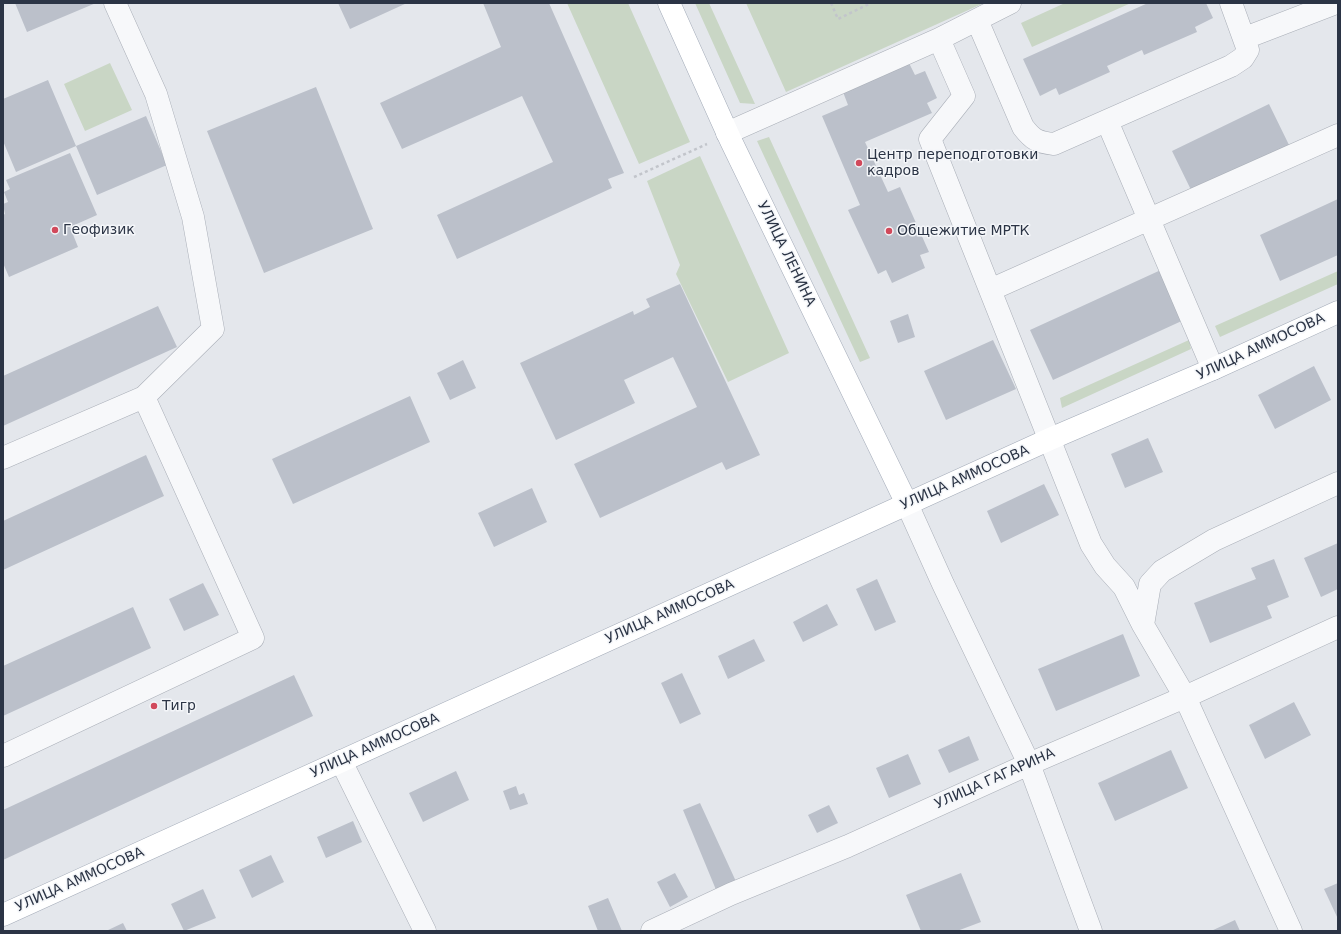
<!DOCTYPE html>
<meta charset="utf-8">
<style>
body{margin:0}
#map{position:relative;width:1341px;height:934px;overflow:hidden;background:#e4e7ec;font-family:"DejaVu Sans",sans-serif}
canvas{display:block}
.frame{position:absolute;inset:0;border:4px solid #2b3445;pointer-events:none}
</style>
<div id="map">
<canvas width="1341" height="934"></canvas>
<div class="frame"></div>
</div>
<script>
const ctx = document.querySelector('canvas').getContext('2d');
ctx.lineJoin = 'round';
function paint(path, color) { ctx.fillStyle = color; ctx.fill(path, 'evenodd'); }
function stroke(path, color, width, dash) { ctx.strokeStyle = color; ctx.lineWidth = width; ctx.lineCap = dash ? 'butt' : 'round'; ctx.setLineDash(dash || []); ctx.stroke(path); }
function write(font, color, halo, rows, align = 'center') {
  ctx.font = font + ' "DejaVu Sans",sans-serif'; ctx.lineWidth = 3; ctx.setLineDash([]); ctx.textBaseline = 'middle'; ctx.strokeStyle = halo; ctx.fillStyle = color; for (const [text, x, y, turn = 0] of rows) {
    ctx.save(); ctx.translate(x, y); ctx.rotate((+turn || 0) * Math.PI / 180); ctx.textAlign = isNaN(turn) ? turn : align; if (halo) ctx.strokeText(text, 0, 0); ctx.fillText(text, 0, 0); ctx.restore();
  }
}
paint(new Path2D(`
 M567,3h61l62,139 -51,22z
 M695,3h14l46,101 -15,-1z
 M746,3h238l-198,89z
 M1065,3h66l-99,44 -11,-24z
 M110,63l22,47 -47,21 -21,-47z
 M769,137l101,221 -10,4 -103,-221z
 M700,156l89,197 -61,29 -52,-108 4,-9 -33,-84z
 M1338,271v13l-118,53 -5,-11z
 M1189,340l2,9 -129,59 -2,-10z`), '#c9d6c5');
paint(new Path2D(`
 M15,3h81l-69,29z
 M338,3h69l-57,26z
 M483,3h66l75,170 -16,6 4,9 -155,71 -20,-44 116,-53 -31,-66 -120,53 -22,-46 121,-56z
 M1148,3h58l7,15 -18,9 2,5 -53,23 -2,-5 -35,16 3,6 -51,23 -3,-7 -16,8 -17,-37z
 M909,63l6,12 10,-4 12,27 -10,5 5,10 -67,29 23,50 12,-5 29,65 -9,3 5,13 -33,15 -6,-13 -8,4 -30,-64 12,-5 -38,-89 26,-11 -5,-13z
 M48,80l28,66 -60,26 -13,-31v-42z
 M316,87l57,142 -109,44 -57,-142z
 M1269,104l21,43 -97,47 -21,-43z
 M146,116l21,49 -70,30 -21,-49z
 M70,153l27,62 -27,12 8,20 -69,30 -6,-14v-48l2,-1 -2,-10 5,-2 -4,-10 6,-3 -4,-9z
 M1338,199v56l-58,26 -20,-46z
 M1163,269l23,50 -133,61 -23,-50z
 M680,284l80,171 -34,15 -4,-8 -122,56 -26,-54 123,-57 -24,-50 -49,23 11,23 -79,37 -36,-77 113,-52 1,4 16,-8 -4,-8z
 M158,306l19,41 -174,79v-50z
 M908,314l7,23 -17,6 -8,-22z
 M993,340l23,49 -70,31 -22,-49z
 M463,360l13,28 -26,12 -13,-27z
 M1314,366l17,34 -56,29 -17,-34z
 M410,396l20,46 -137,62 -21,-45z
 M1148,438l15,34 -38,16 -14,-34z
 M146,455l18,41 -161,74v-49z
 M1044,484l15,31 -58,28 -14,-32z
 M532,488l15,34 -53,25 -16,-34z
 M1338,543v46l-17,8 -17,-39z
 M1274,559l15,38 -22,9 5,12 -62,25 -16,-40 62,-24 -5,-11z
 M877,579l19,43 -21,9 -19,-42z
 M203,583l16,32 -35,16 -15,-32z
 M827,604l11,21 -35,17 -10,-20z
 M133,607l18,41 -148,68v-50z
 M1123,634l17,42 -84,35 -18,-42z
 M754,639l11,22 -37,18 -10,-23z
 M682,673l19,41 -21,10 -19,-41z
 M294,675l19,41 -310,144v-50z
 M1294,702l17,33 -46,24 -16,-34z
 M969,736l10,24 -30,13 -11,-23z
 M1171,750l17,38 -73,33 -17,-38z
 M908,754l13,30 -32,14 -13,-30z
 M456,771l13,29 -46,22 -14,-29z
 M516,786l3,9 5,-2 4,11 -18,6 -7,-19z
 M700,803l39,85 -20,9 -36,-87z
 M829,805l9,18 -21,10 -9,-18z
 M353,821l9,21 -36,16 -9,-21z
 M271,855l13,27 -32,16 -13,-28z
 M675,873l13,24 -18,10 -13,-25z
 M961,873l20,49 -24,9h-36l-15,-36z
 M1338,883v36l-14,-30z
 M203,889l13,29 -32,13 -13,-27z
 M608,898l14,33h-24l-10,-25z
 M1235,920l5,11h-29z
 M123,923l4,8h-21z`), '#bbc0ca');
const minor = new Path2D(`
 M115,3l41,91 37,123 20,112 -69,68
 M1010,3l-71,36 25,57 -34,43 161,405 14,22 19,21 19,38 42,72 106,234
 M977,20l46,107c10,13 14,15 31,17l177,-78 12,-8 5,-8 -17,-47
 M1245,38l91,-35
 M1107,121l106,248
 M727,133l212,-94
 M990,290l348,-155
 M3,458l141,-61 109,241 -250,118
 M907,504l36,80 86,180 62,167
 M1143,625l7,-41 12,-13 52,-31 124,-57
 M341,761l84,170
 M652,931l79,-37 117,-48 181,-82 156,-67 153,-70`);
const major = new Path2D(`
 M669,3l62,138 176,363
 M3,915l1047,-476 163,-70 125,-57`);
stroke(minor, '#a9aeb7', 23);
stroke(major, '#a3abb8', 23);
stroke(new Path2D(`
 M831,3l7,16 33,-16
 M634,177l73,-33`), '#c2c5cb', 2.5, [3, 3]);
stroke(minor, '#f7f8fa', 22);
stroke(major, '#fff', 22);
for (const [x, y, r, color] of [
 [859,163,4,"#d1495b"],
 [55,230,4,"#d1495b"],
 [889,231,4,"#d1495b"],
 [154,706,4,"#d1495b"]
]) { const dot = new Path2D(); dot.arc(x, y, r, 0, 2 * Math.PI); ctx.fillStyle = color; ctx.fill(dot); stroke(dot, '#f4f6f9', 1.5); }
write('14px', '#2b3445', '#f4f6f9', [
 ["Центр переподготовки",867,155],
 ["кадров",867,171],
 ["Геофизик",63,230],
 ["Общежитие МРТК",897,231],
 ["Тигр",162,706]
], 'left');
write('14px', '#2b3445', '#f4f6f9', [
 ["УЛИЦА ЛЕНИНА",786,254,64],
 ["УЛИЦА АММОСОВА",1261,347,-25],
 ["УЛИЦА АММОСОВА",965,478,-24],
 ["УЛИЦА АММОСОВА",670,612,-24],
 ["УЛИЦА АММОСОВА",375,746,-24],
 ["УЛИЦА ГАГАРИНА",995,779,-24],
 ["УЛИЦА АММОСОВА",80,880,-24]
]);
</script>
